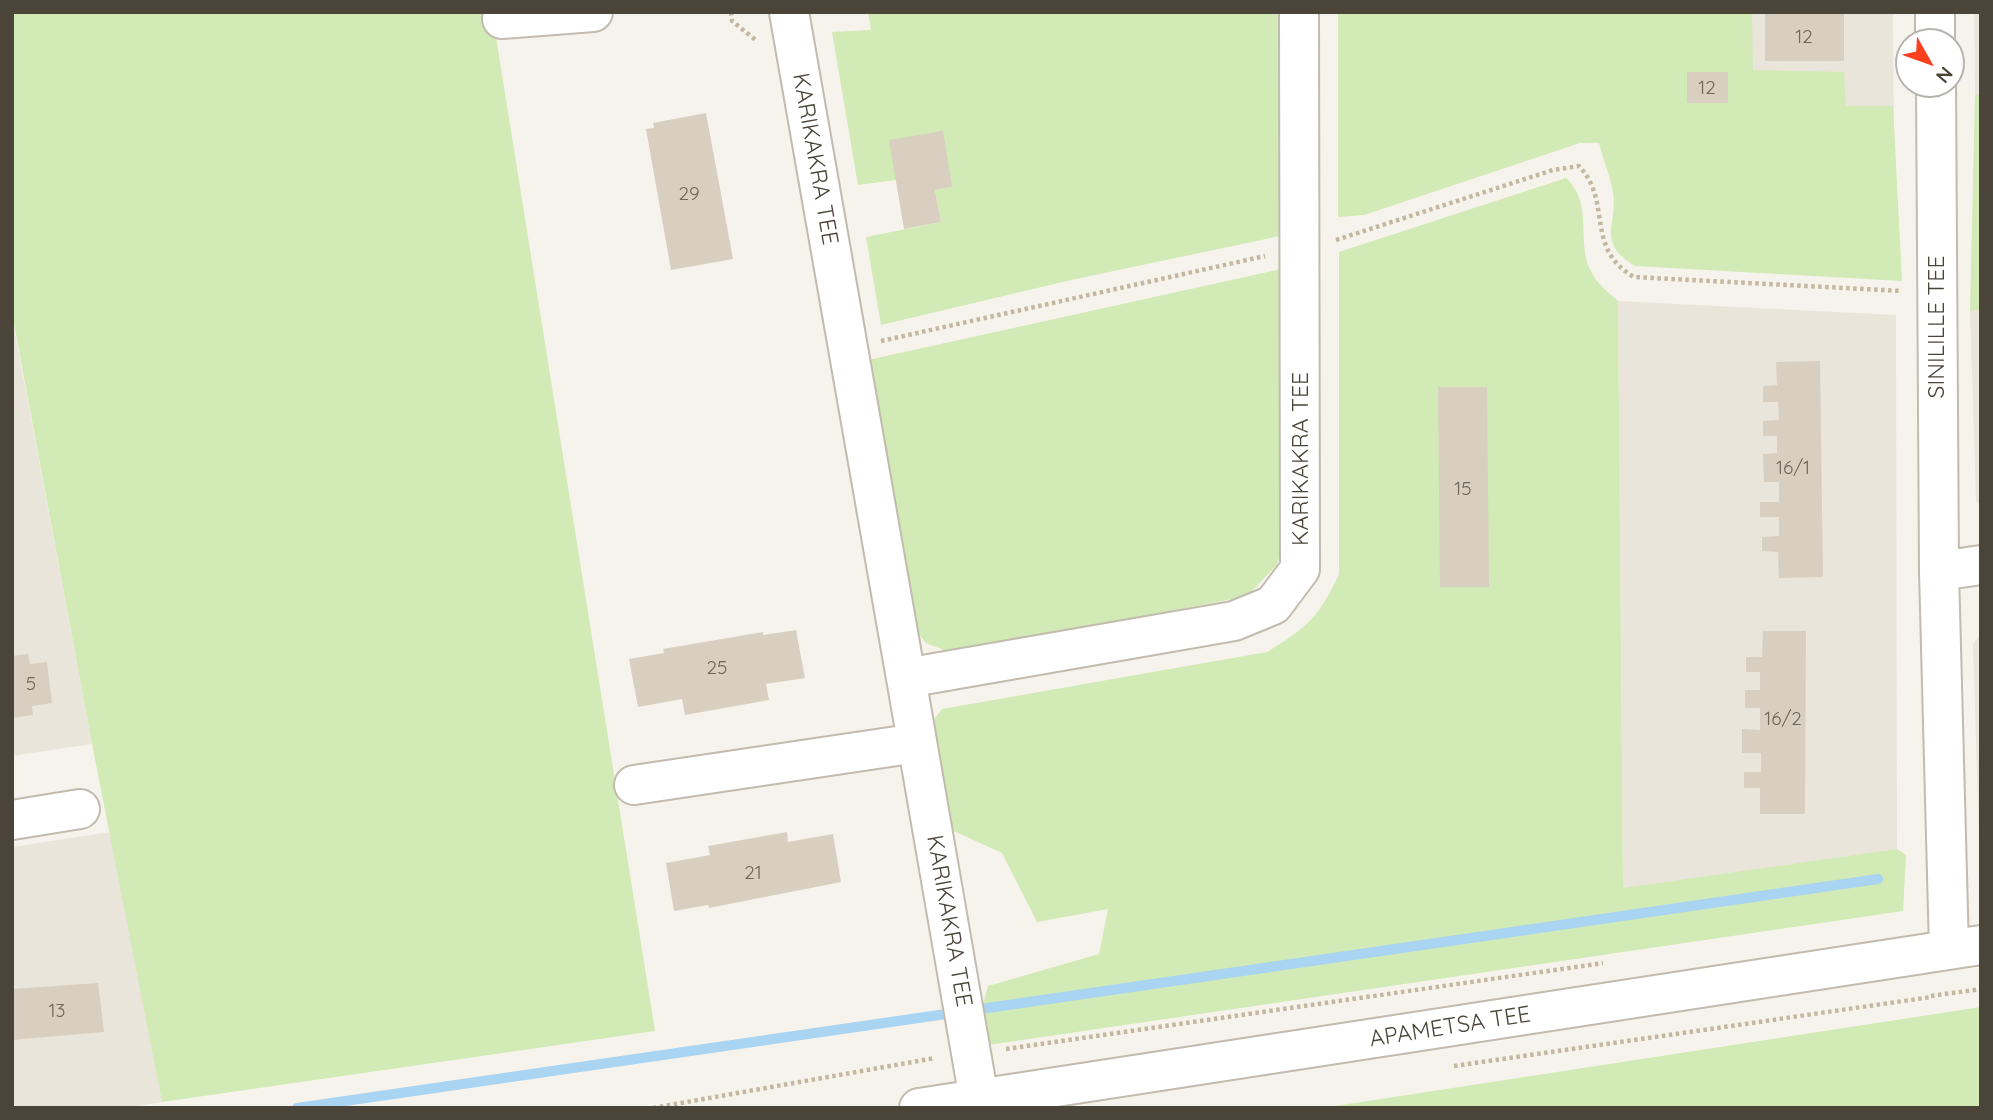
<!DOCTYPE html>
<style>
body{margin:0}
#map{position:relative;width:1993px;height:1120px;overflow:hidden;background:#f6f3ec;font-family:Quicksand,sans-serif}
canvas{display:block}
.frame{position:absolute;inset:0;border:14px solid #4b4439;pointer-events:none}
.north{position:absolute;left:1895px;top:28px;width:70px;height:70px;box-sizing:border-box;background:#fff;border:2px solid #b7b4b0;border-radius:50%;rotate:130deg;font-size:19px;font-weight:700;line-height:28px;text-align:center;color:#4b4439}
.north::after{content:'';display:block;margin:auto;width:24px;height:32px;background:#fc3f1d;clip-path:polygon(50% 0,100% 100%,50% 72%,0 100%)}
</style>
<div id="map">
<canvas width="1993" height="1120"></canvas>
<div class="frame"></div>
<div class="north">N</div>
</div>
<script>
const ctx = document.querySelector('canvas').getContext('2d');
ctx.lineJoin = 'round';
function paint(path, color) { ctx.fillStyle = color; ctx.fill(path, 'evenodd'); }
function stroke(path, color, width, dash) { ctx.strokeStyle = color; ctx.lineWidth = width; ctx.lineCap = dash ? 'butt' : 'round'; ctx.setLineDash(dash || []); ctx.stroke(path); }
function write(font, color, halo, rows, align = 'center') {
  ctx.font = font + ' Quicksand,sans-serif'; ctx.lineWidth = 5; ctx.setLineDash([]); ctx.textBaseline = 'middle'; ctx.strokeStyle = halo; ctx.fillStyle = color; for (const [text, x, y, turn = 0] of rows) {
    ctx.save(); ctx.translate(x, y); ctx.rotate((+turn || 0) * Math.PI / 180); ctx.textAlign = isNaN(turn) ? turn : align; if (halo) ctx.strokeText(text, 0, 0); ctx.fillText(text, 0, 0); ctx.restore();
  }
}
paint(new Path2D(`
 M1617,12h276l1,146z
 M1974,12h7v144h-5z
 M1618,301l278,14 1,534 -274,40z
 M1981,310v195l-5,-4 -6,-190z
 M12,317l80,427 -80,12z
 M1981,634v206h-2l-6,-196z
 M111,832l51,270 -36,6h-114v-261z`), '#eae5da');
paint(new Path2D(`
 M12,12h480l163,1019 -493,71 -70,-358 -80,-431z
 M868,12h416l1,223 -214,45 -190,45 -15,-88 75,-15 -6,-32 16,-3 -55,-7 -38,5 -26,-153 39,-2z
 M1338,12h414l1,58 91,2 2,34h47l9,175 -267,-15c-39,-24 -17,-40 -22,-74 -3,-16 -10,-33 -14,-49h-19l-216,72 -26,2z
 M1975,95h6v215l-11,1z
 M1566,178c25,23 13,54 21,84 5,17 18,28 31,39l5,587 274,-39 9,6 -3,56 -915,134 -9,-26 9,-33 111,-32 9,-45 -71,13 -35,-69 -53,-24 -17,-107 10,-13 325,-57c41,-25 52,-35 72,-78v-322z
 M1286,268l2,266 -12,32 -29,30 -293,58 -28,-11 -17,-21 -41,-262z
 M1981,1007v101h-659z`), '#d2eab5');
stroke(new Path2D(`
 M297,1108l1581,-229`), '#a9d4f2', 10);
paint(new Path2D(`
 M1765,12h79v49h-79z
 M1687,72h41v31h-41z
 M706,113l27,146 -62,11 -25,-141 8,-1 -1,-5z
 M943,131l9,56 -17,3 6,32 -37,7 -15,-89z
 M1820,361l3,216 -44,1 -1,-26 -16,-1v-14l17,-1v-19h-19v-15h19v-20h-15l-1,-28 14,-1v-17h-14v-15l16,-1 -1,-18h-15v-16l14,-1 -1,-23z
 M1438,387h49l2,200h-49z
 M796,630l9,48 -39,6 3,16 -84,15 -3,-16 -44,8 -9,-48 35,-6 -1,-4 100,-17v3z
 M1763,631h43l-1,183h-45v-26h-16v-16h17v-19h-19v-24l18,1v-22h-15v-18h15v-18h-14v-15h16z
 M28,654l2,10 17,-2 5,41 -20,3 1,9 -21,3v-62z
 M787,832l1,10 45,-8 8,48 -132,26 -1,-3 -34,6 -8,-48 44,-8 -2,-9z
 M98,983l6,49 -92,8v-51z`), '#d8cfc1');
const minor = new Path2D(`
 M789,12l117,666 328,-57 39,-16 27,-36 -1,-557
 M1935,12v30
 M502,19l91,-7
 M1936,84l3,487 42,-6
 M1939,571l10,379
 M906,678l73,421
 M634,785l283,-42
 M12,820l68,-11
 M919,1108l1062,-163`);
stroke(minor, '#c2bbae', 42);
stroke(new Path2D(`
 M731,12l1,9 25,20
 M1336,240l217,-70 26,-4c34,36 5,82 55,111l268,14
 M881,341l384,-85
 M1931,996l50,-7
 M1006,1049l597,-86
 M1454,1066l477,-69
 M653,1108l282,-50`), '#c4b79f', 4.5, [3.5, 3.5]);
stroke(minor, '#fff', 38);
write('19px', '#6e675b', null, [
 ["12",1804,37],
 ["12",1707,88],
 ["29",689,194],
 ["16/1",1793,468],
 ["15",1463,489],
 ["25",717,668],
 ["5",31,684],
 ["16/2",1783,719],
 ["21",753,873],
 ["13",57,1011]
]);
write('23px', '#4b4439', '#fff', [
 ["KARIKAKRA TEE",815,159,80],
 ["SINILILLE TEE",1937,327,-90],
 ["KARIKAKRA TEE",1301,459,-90],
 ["KARIKAKRA TEE",949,921,80],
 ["APAMETSA TEE",1450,1027,-9]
]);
</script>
